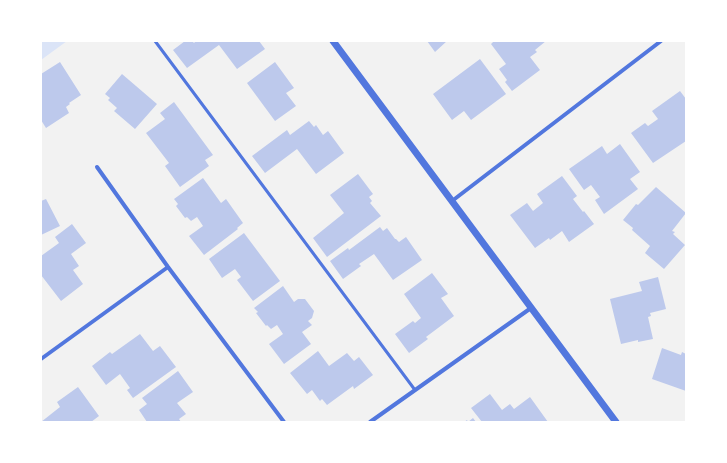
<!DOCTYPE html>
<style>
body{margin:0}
#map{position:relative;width:727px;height:463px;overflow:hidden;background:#f2f2f2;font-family:Helvetica,sans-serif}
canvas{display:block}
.frame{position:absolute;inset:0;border:42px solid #fff;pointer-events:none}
</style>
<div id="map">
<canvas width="727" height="463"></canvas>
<div class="frame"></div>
</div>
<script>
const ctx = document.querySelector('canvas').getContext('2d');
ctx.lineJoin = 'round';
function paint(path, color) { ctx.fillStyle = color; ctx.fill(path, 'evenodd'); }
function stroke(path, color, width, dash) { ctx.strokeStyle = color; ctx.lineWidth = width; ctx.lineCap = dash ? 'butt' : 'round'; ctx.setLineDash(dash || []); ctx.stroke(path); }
paint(new Path2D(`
 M41,41h26l-26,19z`), '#dbe4f7');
paint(new Path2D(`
 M185,41h7l2,2 2,-2h63l6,8 -28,20 -18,-24 -32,23 -14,-18z
 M427,41h20l-12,11z
 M494,41h52l-11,9 2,2 -7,5 10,13 -28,21 -7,-9 2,-2 -8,-11 7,-5 -15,-20z
 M480,59l26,35 -35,26 -7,-9 -12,9 -19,-26z
 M60,62l21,33 -12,8 1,1 -4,3 3,6 -23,15 -5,-8v-46z
 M275,62l19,26 -8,5 10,13 -21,15 -28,-38z
 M122,74l35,30 -22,25 -21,-18 3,-3 -9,-8 2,-2 -5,-4z
 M680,91l6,8v42l-33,22 -22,-30 14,-10 3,3 10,-7 -6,-8z
 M174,102l39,53 -8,5 4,6 -29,21 -15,-21 4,-3 -23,-30 19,-14 -5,-6z
 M309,121l5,6 2,-2 7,10 5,-4 16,22 -28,21 -19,-25 -32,24 -13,-17 35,-26 3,5z
 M620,144l20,28 -10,7 8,10 -34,25 -9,-14 5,-3 -9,-12 -7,5 -15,-21 33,-23 5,8z
 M358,174l15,20 -4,3 3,4 -2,2 11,13 -54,41 -14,-19 31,-25 -14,-18z
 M562,176l15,20 -4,3 10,13 1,-1 10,13 -25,18 -7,-11 -12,9 -1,-2 -14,10 -25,-33 17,-12 6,8 10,-8 -6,-9z
 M203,178l18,25 5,-4 17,24 -6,5 1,1 -34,26 -15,-19 14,-10 -6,-9 -6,4 -4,-4 -2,1 -9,-12 2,-2 -4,-5z
 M656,187l30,26 -14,18 3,1 -2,2 12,11 -21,24 -19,-16 5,-7 -18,-16 1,-2 -10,-8 13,-16 2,1z
 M46,199l14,27 -19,9v-34z
 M72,224l14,19 -15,11 8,12 -6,4 10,14 -22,17 -20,-26v-19l18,-13 -4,-6z
 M380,227l3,4 4,-3 8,11h1l3,3 7,-5 16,23 -29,20 -19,-26 -15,10 2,2 -18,13 -13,-18 18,-13 1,2z
 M244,233l36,48 -27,20 -16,-21 4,-3 -6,-8 -13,9 -13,-19z
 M432,273l16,21 -7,4 13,18 -28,21 2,2 -19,14 -14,-19 18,-13 2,2 6,-5 -17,-24z
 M658,277l8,32 -16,4 1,3 -3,1 5,22 -15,3v-2l-17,4 -11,-45 32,-8 -3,-9z
 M283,286l11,16 4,-3h7l9,12 -2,7 -4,3 4,4 -10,7 9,12 -27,20 -15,-20 14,-10 -6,-9 -6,4 -4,-4 -1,1 -10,-13 2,-1 -4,-4z
 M140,334l13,17 7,-5 16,21 -43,31 -6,-8 3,-2 -10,-14 -14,11 -14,-19 18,-14 2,2z
 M662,348l19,7 1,-3 4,2v37l-34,-12z
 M318,351l11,15 18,-13 7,8 5,-4 14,18 -19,14 -1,-3 -26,19 -5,-6 -2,2 -8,-11 -5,4 -17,-21z
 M178,371l15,21 -16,11 9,11 -7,5 2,3h-34l-8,-12 8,-6 -5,-6z
 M78,387l21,29 -8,6h-50l19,-15 -3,-5z
 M490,394l12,16 8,-6 4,5 16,-12 18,25h-66l-11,-14z
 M473,418l3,4h-12l3,-2 1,2z`), '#bdc9ec');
stroke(new Path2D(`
 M155,41l260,349`), '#5277de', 3);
stroke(new Path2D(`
 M97,167l71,100 116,155
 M452,201l209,-160
 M41,359l127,-92
 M370,422l161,-114`), '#5277de', 4);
stroke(new Path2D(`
 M333,41l283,381`), '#5277de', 7);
</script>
